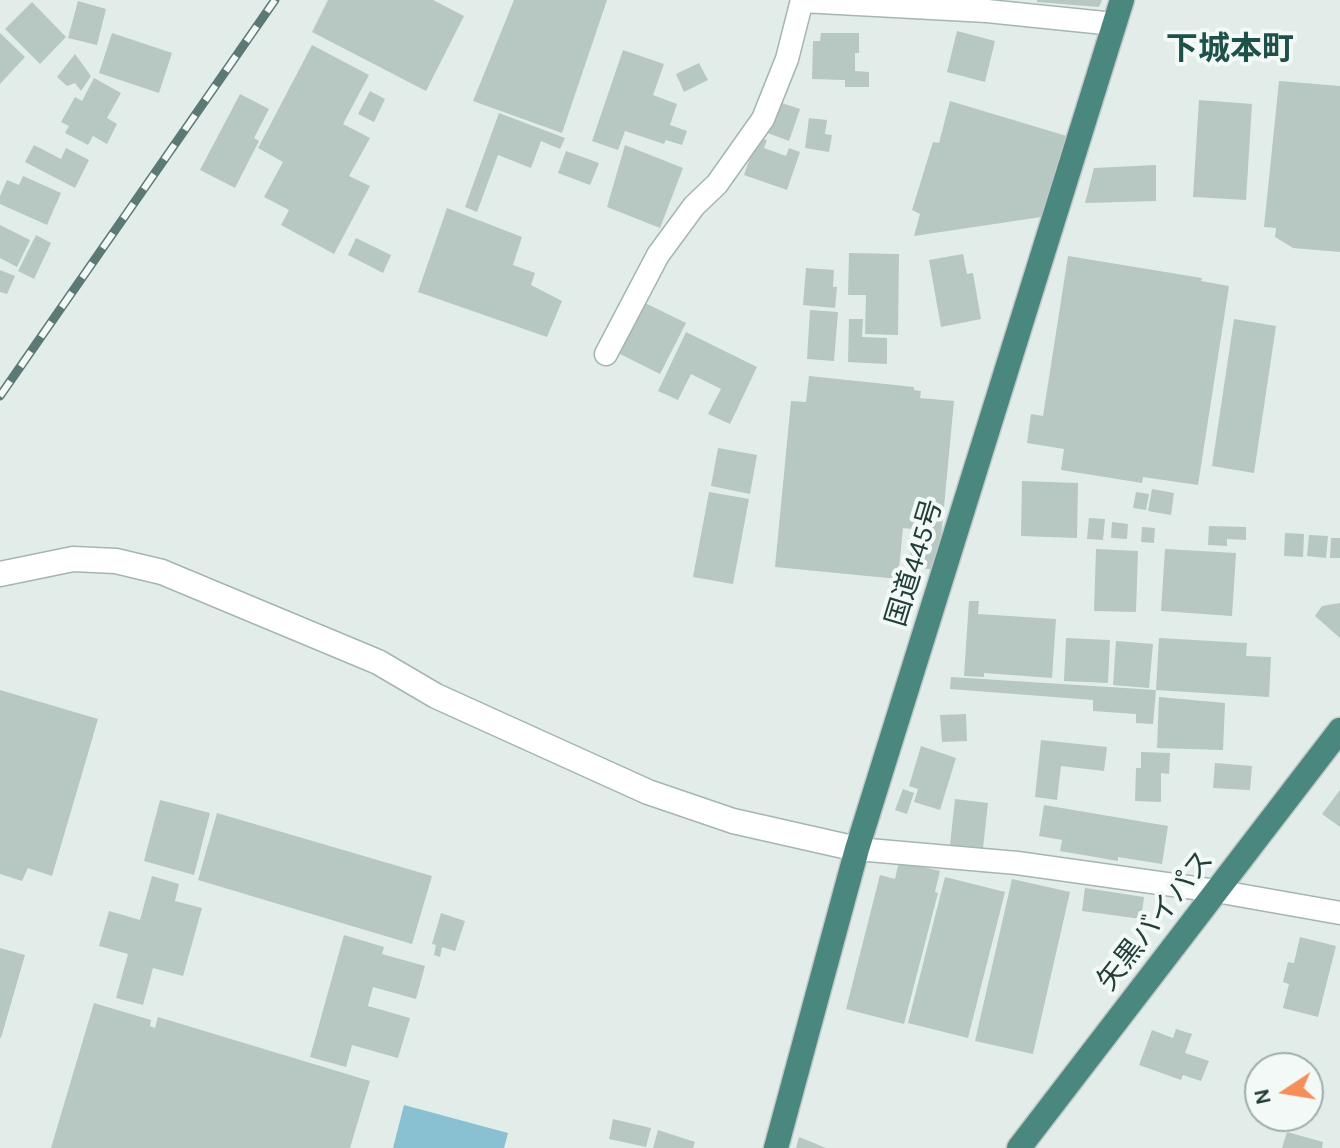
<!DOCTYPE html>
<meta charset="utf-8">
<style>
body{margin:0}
#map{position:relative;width:1340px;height:1148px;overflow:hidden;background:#e2ede9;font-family:Karla,sans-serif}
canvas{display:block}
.north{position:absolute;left:1244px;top:1052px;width:80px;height:80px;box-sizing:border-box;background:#f3f9f6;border:2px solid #9faeaa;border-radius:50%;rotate:258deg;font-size:22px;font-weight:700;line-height:32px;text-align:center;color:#223e39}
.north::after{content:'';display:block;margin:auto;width:28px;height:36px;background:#f48f59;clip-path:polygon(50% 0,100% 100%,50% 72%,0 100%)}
</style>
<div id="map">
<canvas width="1340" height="1148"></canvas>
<div class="north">N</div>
</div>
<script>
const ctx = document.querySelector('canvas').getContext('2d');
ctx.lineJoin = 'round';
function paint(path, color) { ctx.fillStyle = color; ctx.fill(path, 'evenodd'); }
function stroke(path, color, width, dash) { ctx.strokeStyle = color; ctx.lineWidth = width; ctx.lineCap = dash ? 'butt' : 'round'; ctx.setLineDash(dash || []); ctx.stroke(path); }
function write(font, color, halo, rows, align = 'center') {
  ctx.font = font + ' Karla,"Noto Sans JP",sans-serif'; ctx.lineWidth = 8; ctx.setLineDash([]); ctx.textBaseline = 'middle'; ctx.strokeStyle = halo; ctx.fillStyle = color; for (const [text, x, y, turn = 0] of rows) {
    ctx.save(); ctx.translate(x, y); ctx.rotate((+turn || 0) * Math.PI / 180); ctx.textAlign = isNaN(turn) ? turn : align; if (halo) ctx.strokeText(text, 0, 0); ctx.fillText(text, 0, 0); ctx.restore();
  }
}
paint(new Path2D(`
 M404,1105l104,28 -4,15h-111z`), '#89c0d2');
paint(new Path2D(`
 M328,0h105l31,16 -38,75 -114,-59z
 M514,0h93l-45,133 -89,-32z
 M1037,0h65l-3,7 -62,-5z
 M78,1l28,8 -9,36 -29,-7z
 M32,2l34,35 -26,27 -35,-35z
 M957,31l38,10 -10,41 -38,-10z
 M0,33l25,24 -25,27z
 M112,33l60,20 -13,40 -60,-20z
 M821,33h38v20h-4v18l14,1v15h-24v-7l-33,-1 1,-38h7z
 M312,45l57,30 -26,49 27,14 -21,38 21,10 -36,68 -53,-29 8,-15 -25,-13 19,-35 -25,-14z
 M623,50l41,14 -11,31 24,9 -7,21 17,6 -5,14 -16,-5 -2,4 -39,-13 -7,19 -26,-9z
 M75,54l16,22 -10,15 -6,-8 -8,3 -10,-9z
 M699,63l9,17 -24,12 -8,-18z
 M94,78l27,15 -14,25 10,6 -10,20 -14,-8 -5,9 -23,-12 4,-7 -8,-4 14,-25 7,4z
 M1279,81l61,5v166l-47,-4 -18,-11 1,-9 -12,-1z
 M370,91l15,8 -11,23 -16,-8z
 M240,94l29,15 -15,29 5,3 -24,47 -35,-18z
 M1199,100l53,4 -6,96 -53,-3z
 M776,101l24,8 -11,32 -24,-9z
 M950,101l120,36 -22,79 -134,20 6,-22 -8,-4 21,-68 6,1z
 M499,113l66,25 -5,11 -19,-8 -10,27 -33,-13 -21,57 -12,-5z
 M809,118l18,2 -2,14 7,1 -3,17 -24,-4z
 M757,137l10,3 -3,8 22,8 3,-8 11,4 -13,38 -43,-15z
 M34,145l27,14 5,-11 23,12 -14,28 -50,-26z
 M625,145l58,23 -23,60 -53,-21z
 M566,151l33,12 -9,22 -32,-12z
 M1156,165v36l-71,2 9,-35z
 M23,176l38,17 -14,32 -47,-21v-8l7,-16 12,5z
 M447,208l75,29 -9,28 22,8 -4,12 31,16 -15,36 -129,-45z
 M0,225l30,15 -13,27 -17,-9z
 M36,235l15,8 -17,36 -16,-8z
 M356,238l35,17 -8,18 -35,-18z
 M849,253l50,1 -1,81 -33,-1 1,-39h-18z
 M963,254l4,20 6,-1 8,46 -40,8 -12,-67z
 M1068,256l134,22 -1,3 28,5 -31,199 -55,-8 -1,6 -81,-13 3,-21 -37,-6 4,-29 12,2z
 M806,268l28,2 -1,17h4l-2,21 -32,-3z
 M0,270l15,6 -8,18 -7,-2z
 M641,301l45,22 -26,51 -44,-22z
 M810,310l28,2 -4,49 -27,-2z
 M849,319h14l-1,18 25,1v26l-39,-2z
 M1234,319l42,7 -22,147 -42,-7z
 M686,332l71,35 -27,57 -22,-10 13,-25 -30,-15 -13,26 -20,-9z
 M809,376l105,11v3l7,1 -1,7 34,3 -16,169 -29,-3 4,-38 -10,-1 -5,51 -123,-12 16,-166 15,1z
 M718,448l39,7 -7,39 -39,-8z
 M1022,481l56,2 -1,55 -56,-2z
 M1152,489l22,4 -3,22 -23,-4z
 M709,492l40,7 -16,85 -40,-7z
 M1136,492l13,2 -3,16 -13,-2z
 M1089,518l16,1 -2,21 -16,-1z
 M1112,522l16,2 -1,15 -16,-1z
 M1209,526l37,1v13l-19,-1v7l-19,-1z
 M1142,527l13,1 -1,15 -13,-1z
 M1285,533l19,1 -1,23 -19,-1z
 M1309,535l19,1 -2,22 -19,-2z
 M1331,538h9v20h-10z
 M1096,549l42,2 -2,61 -42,-1z
 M1165,549l71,4 -4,63 -71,-5z
 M969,601h10l-1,13 78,5 -4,59 -68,-5v4l-20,-1z
 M1340,603v35l-25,-22 7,-10z
 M1066,638l44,2 -2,43 -44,-2z
 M1159,638l88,5 -1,13 25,1 -2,40 -113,-7z
 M1116,641l37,3 -4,44 -36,-3z
 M951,677l205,13 -3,34 -17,-1v-9l-43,-3v-11l-143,-11z
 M0,690l98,29 -46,157 -24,-8 -6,13 -22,-7z
 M1159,697l66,6 -2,47 -66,-2z
 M966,714l1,27 -25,1 -2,-27z
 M1041,740l66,7 -3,24 -43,-5 -4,34 -22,-3z
 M921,746l35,12 -16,52 -26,-8 4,-13 -9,-3z
 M1141,752l29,1 -1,21 -8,-1v29l-26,-1 1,-33h5z
 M1215,763l37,3 -2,24 -37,-2z
 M903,789l11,4 -7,21 -12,-4z
 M1340,790v37l-18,-13z
 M955,799l33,4 -5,45 -33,-3z
 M160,800l50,13 -16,62 -50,-14z
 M1044,805l124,21 -6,38 -44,-7v4l-58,-10 2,-11 -23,-4z
 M217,813l215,63 -20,68 -214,-64z
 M899,861l41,10 -5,21 3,1 -34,131 -58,-15 34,-134 15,4z
 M152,876l27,8 -4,17 27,7 -19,68 -30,-8 -10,37 -27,-7 12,-44 -29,-8 10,-35 31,9z
 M945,877l60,15 -37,146 -60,-15z
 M1012,879l58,13 -37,162 -58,-13z
 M1085,888l59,9 -3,22 -59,-8z
 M441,913l24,8 -10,30 -13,-4 -2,10 -6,-2 2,-10 -4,-1z
 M344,935l40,12 -2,7 43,12 -9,33 -43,-12 -5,19 42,12 -12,40 -46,-13 -6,22 -36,-10z
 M1300,937l36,9 -18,71 -35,-9 6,-24 -6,-2 5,-20 6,1z
 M0,948l25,7 -24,83 -1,-1z
 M94,1003l57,17 -1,6 5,2 3,-11 212,64 -20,67h-299z
 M1176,1029l16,5 -7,19 24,8 -8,20 -18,-6 -2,5 -42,-15 13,-35 21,8z
 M613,1119l38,9 -5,19 -37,-8z
 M658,1130l37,12 -2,6h-40z
 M1287,1132l36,10 -1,6h-40z
 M799,1137l27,11h-30z`), '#b7c7c2');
const minor = new Path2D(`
 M802,1l185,10 127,13
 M606,354l52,-99 36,-49 23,-22 46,-65 24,-60 15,-59
 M857,849l160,14 199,28 124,22`);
const tertiary = new Path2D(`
 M0,574l73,-15 43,2 46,11 216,90 58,34 212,96 85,29 124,28`);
const trunk = new Path2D(`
 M776,1148l81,-299 265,-849
 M1019,1148l321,-418`);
stroke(minor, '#a5b5b1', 25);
stroke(tertiary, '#a5b5b1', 27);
stroke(trunk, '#c1c9c8', 27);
stroke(minor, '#fff', 22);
stroke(tertiary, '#fff', 24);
stroke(trunk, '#4a877e', 24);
const rail = new Path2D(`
 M0,396l275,-396`);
stroke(rail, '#5c7a75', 9);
stroke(rail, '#f3f9f6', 6, [18]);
write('28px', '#223e39', '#f3f9f6', [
 ["国道445号",915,563,-73],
 ["矢黒バイパス",1156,921,-52]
]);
write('bold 32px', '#1d5149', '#f3f9f6', [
 ["下城本町",1230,50]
]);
</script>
